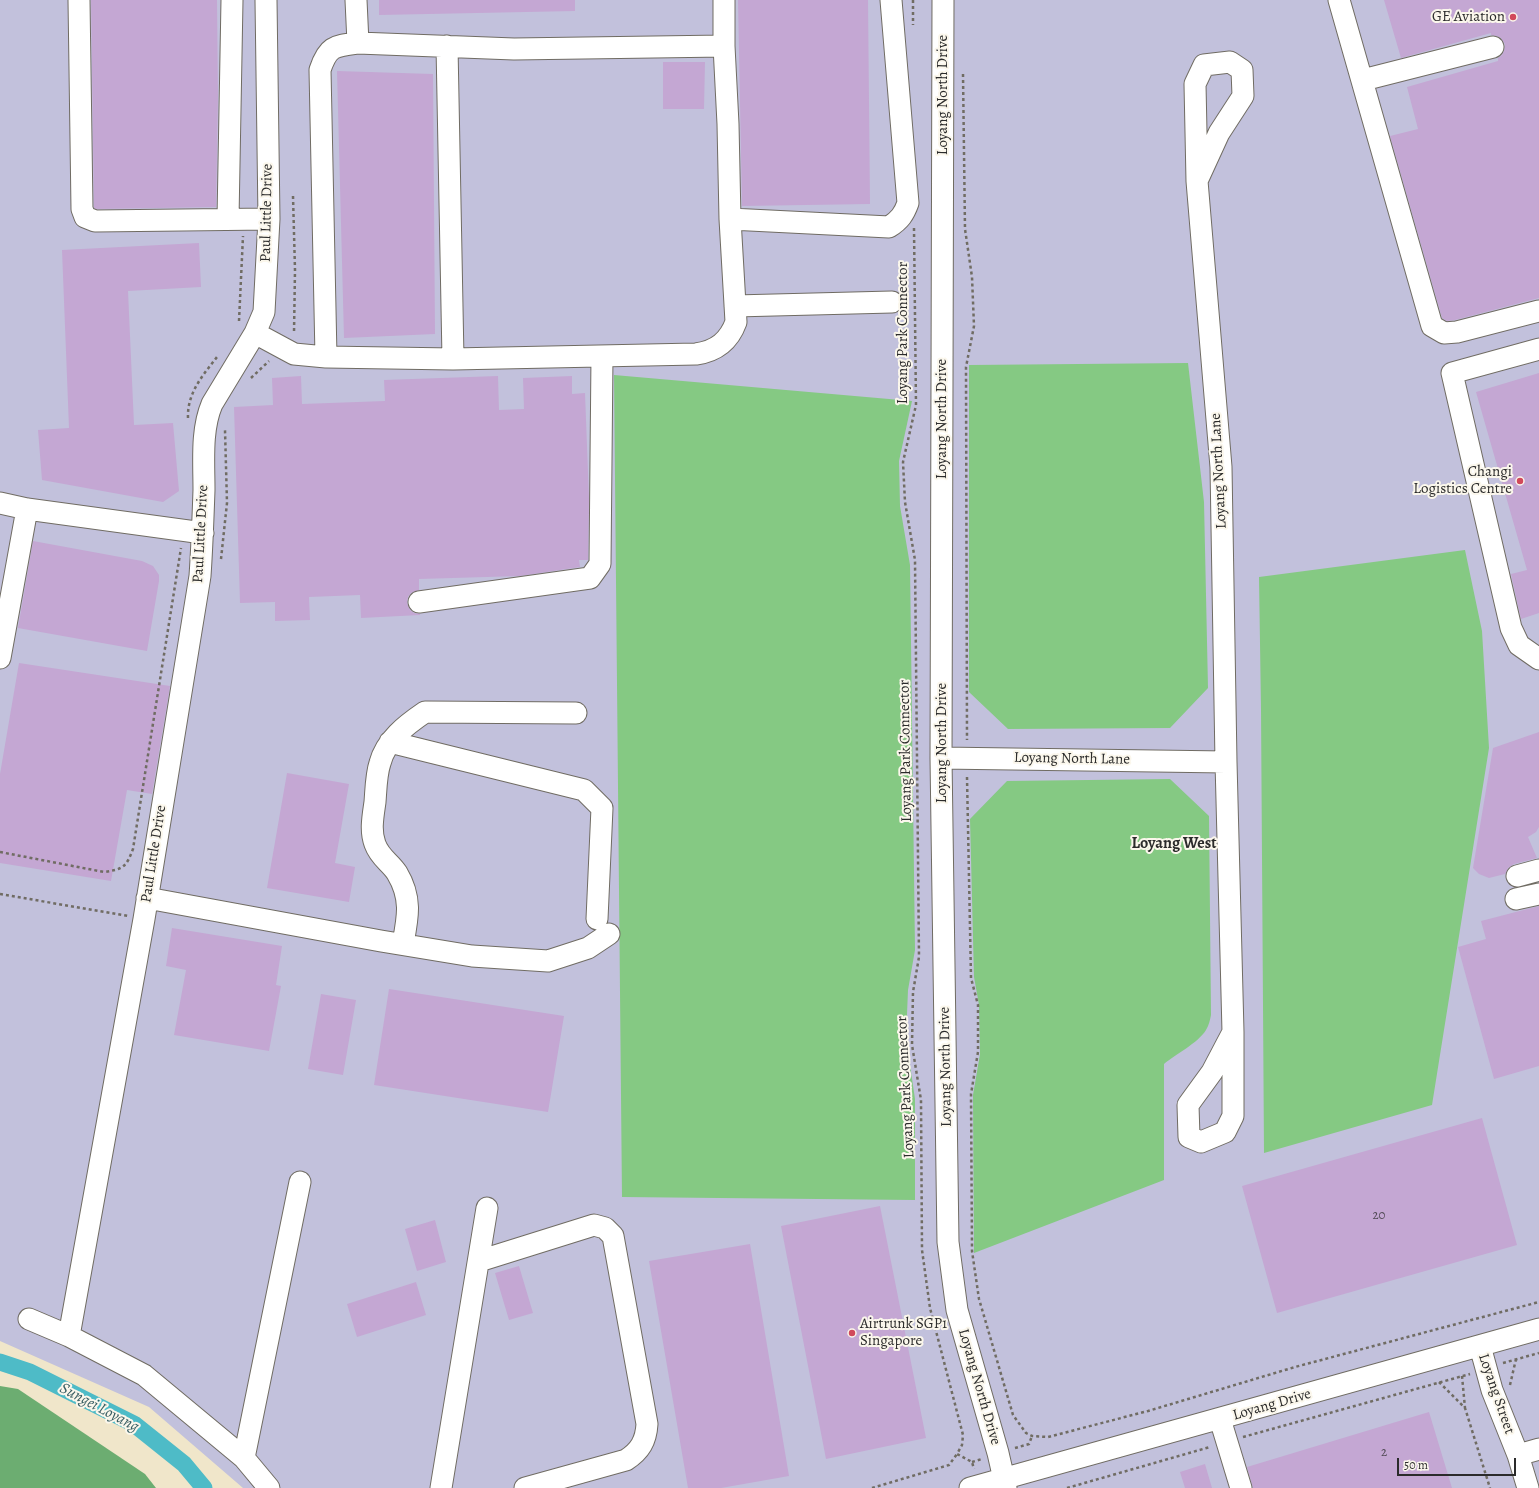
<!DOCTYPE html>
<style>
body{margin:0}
#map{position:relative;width:1539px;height:1488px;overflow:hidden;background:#f0e6ca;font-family:Alegreya,serif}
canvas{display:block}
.scale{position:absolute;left:1397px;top:1458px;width:119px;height:18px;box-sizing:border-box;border:2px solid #2b2b2b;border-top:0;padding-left:5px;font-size:12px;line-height:14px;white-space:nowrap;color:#2b2b2b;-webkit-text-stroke:3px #fbf7ec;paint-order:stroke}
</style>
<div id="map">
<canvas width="1539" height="1488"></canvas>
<div class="scale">50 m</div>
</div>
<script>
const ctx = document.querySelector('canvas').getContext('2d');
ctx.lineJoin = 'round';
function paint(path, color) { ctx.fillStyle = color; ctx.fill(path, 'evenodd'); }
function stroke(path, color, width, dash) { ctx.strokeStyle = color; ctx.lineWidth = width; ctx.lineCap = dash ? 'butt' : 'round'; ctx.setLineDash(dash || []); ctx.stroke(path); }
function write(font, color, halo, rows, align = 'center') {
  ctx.font = font + ' Alegreya,serif'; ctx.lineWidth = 4; ctx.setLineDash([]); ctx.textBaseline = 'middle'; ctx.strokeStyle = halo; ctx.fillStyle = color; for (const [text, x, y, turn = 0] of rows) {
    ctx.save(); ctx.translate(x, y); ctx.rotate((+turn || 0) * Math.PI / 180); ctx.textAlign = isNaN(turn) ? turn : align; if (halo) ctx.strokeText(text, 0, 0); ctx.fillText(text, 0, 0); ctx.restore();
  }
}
paint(new Path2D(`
 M0,0h1539v1488h-1296l-94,-81 -149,-66z`), '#c2c1dc');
paint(new Path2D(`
 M1188,363l16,139 4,186 -38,40 -162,1 -39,-37v-327z
 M614,375l298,26 -13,60 1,45 10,59 5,385 -7,40 -2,48 9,61v101l-293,-3z
 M1465,550l17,81 7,117 -57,357 -168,48 -3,-444 -2,-132z
 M1170,779l39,37 2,199c-1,5 -2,10 -5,15 -8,13 -30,24 -42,34v116l-190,73 -1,-158 7,-41 -1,-49 -5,-28 -4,-158 37,-38z`), '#85c983');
paint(new Path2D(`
 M0,1386l18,3 127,85 11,14h-156z`), '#6cad71');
stroke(new Path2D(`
 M0,1362l30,10 104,52 50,40 20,24`), '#4ebbc7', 17);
paint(new Path2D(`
 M91,0h126l1,96 -2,111 -119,2 -3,-1z
 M379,0h196v11l-196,4z
 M738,0h130l2,204 -128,2z
 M1384,0h155v298l-84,22 -8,1 -5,-3 -52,-182 28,-7 -11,-42 91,-26v-3l4,-3 2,-4 1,-7 -4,-6 -4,-2 -6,-1v-2l-90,25z
 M663,62h42l-1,47h-41z
 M337,71l96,3 2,260 -91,4z
 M199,243l2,44 -73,4 6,134 39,-2 6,68 -16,11 -121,-22 -4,-50 31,-2 -7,-178z
 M1539,373v240l-18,6 -10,-45 16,-4 -51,-178z
 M301,376l1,28 83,-3 -1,-21 114,-4 1,34 25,-1 -1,-31 49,-2v18l13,-1 4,106 -1,61h-9l1,7 -60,9 -101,3v11l-8,3 -3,4 -1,6 3,7 4,3 6,1v1l-59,3 -1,-23 -51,2 1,23 -35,1v-19l-35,1 -6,-196 39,-2 -1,-27z
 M33,541l109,20 11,5 6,9v6l-12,70 -129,-23z
 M19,663l151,23 -18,108 -25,-4 -16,91 -111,-18v-89z
 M1539,732v95l-3,5 -8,5 9,21 -23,6 -6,4 -3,6 -16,4 -10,-4 -6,-6 20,-120z
 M287,773l62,11 -14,79 20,4 -6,35 -82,-14z
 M1539,906v160l-45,13 -36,-132 28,-8 -5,-18z
 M172,928l110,18 -6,39 5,1 -12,65 -95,-16 12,-65 -20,-4z
 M389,989l175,27 -16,96 -174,-27z
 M321,994l35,6 -13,75 -35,-6z
 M1482,1118l35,127 -240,68 -35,-127z
 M880,1206l46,232 -100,21 -45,-233z
 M435,1220l11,42 -29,9 -12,-42z
 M750,1244l39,232 -68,12h-33l-39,-227z
 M519,1266l14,47 -24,7 -14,-47z
 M416,1282l10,33 -69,22 -10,-33z
 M1429,1412l23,76h-199l-6,-21z
 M1205,1464l7,24h-27l-5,-16z`), '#c4a7d3');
const minor = new Path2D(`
 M79,0l3,209 3,8 10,4 174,-2
 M356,0l2,43
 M943,0l-2,758 7,484 9,68 41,143 8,35
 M1339,0l93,326 12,7 13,-1 82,-21
 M447,46l6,313
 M1363,80l130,-33
 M1197,181l22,-48 24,-37 -1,-26 -12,-8 -26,3 -9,19 2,97 24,286 5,295 7,270v84l-8,16 -24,10 -12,-5 -1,-32 24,-33 21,-40
 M228,219l4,-219
 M730,219l159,8c11,-7 15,-13 19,-24l-17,-203
 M735,306l157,-4
 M255,333l39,21 32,3 127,2 243,-5c21,-3 33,-13 40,-32l-6,-103 -2,-95 -4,-78v-46
 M1539,349l-87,24 59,255 8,17 20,14
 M326,357l-6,-287c8,-24 14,-24 38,-27l156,6 210,-3
 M0,503l27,6 176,24
 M419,602l171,-24 10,-14 2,-208
 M0,658l27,-149
 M390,742l194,48 18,18 -5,111
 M941,758l285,4
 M1517,876l22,-6
 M147,898l234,43 91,15 76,5 40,-13 21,-14
 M1516,899l23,-5
 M403,943c5,-26 9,-45 -6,-70 -7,-11 -17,-15 -22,-29 -5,-13 -2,-28 0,-42 1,-12 1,-27 5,-39 6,-23 26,-38 45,-51l151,1
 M479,1261l115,-36 11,3 8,8 34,188c-1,17 -7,27 -21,36l-101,28
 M29,1319l40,17 75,39 100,83 25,30
 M69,1336l75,-417 56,-343c2,-29 3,-57 4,-86 0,-29 -3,-60 8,-86l43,-71 9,-21 5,-93 -3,-219
 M1480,1346l12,44 26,65 10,33
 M1220,1419l21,69
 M1518,1455l21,-6
 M244,1458l56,-276
 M441,1488l46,-280
 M970,1488l569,-159`);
stroke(minor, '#706c63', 23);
stroke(new Path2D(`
 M913,0v25
 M963,74l2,155 7,48 2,49 -8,41 1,373
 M293,196l2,74 -1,63
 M914,228l2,177 -13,57 2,40 10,58 4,397 -6,35 -1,53 9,55 1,150 8,58 33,127 -1,10 -5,9 15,8 2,7
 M239,321l4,-85
 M251,378l18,-17
 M188,418c-1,-25 15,-43 29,-61
 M221,559l6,-56 -2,-73
 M967,777l4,201 7,27v47l-7,42 1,157 7,48 34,116 13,18 6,3 16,1 100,-26 147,-44 244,-65
 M0,852l104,20c20,-3 22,-5 29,-23l48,-301
 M0,894l128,22
 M1503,1363l36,-10
 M1462,1376l3,32
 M1439,1382l26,26 25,80
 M1510,1385l6,-26
 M1243,1437l227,-63
 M1015,1448l14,-4 3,-8
 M972,1462l10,-3
 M872,1488l77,-23 8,-11
 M1067,1488l143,-41`), '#706c63', 2.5, [3, 3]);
stroke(minor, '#fff', 21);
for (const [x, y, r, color] of [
 [1513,17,4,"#d1495b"],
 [1520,481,4,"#d1495b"],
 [852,1333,4,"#d1495b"]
]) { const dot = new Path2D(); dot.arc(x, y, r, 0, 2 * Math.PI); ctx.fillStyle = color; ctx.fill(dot); stroke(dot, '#fbf7ec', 1.5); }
write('13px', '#514a55', null, [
 ["20",1379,1216],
 ["2",1384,1453]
]);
write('15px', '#2b2b2b', '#fbf7ec', [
 ["GE Aviation",1505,17],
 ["Changi",1512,472],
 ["Logistics Centre",1512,489],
 ["Airtrunk SGP1",860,1324,"left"],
 ["Singapore",860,1341,"left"]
], 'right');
write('15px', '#2b2b2b', '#fbf7ec', [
 ["Loyang North Drive",943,95,-90],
 ["Paul Little Drive",267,213,-89],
 ["Loyang Park Connector",903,333,-90],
 ["Loyang North Drive",942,419,-90],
 ["Loyang North Lane",1219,471,-93],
 ["Paul Little Drive",201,534,-87],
 ["Loyang North Drive",942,743,-90],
 ["Loyang Park Connector",906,751,-91],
 ["Loyang North Lane",1072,759,1],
 ["Paul Little Drive",154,854,-81],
 ["Loyang North Drive",946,1067,-91],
 ["Loyang Park Connector",906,1087,-93],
 ["Loyang North Drive",979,1387,74],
 ["Loyang Street",1496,1394,71],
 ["Loyang Drive",1272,1405,-16]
]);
write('bold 16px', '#2b2b2b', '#fbf7ec', [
 ["Loyang West",1174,844]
]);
write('italic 16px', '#375d62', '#fbf7ec', [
 ["Sungei Loyang",99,1408,28]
]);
</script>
